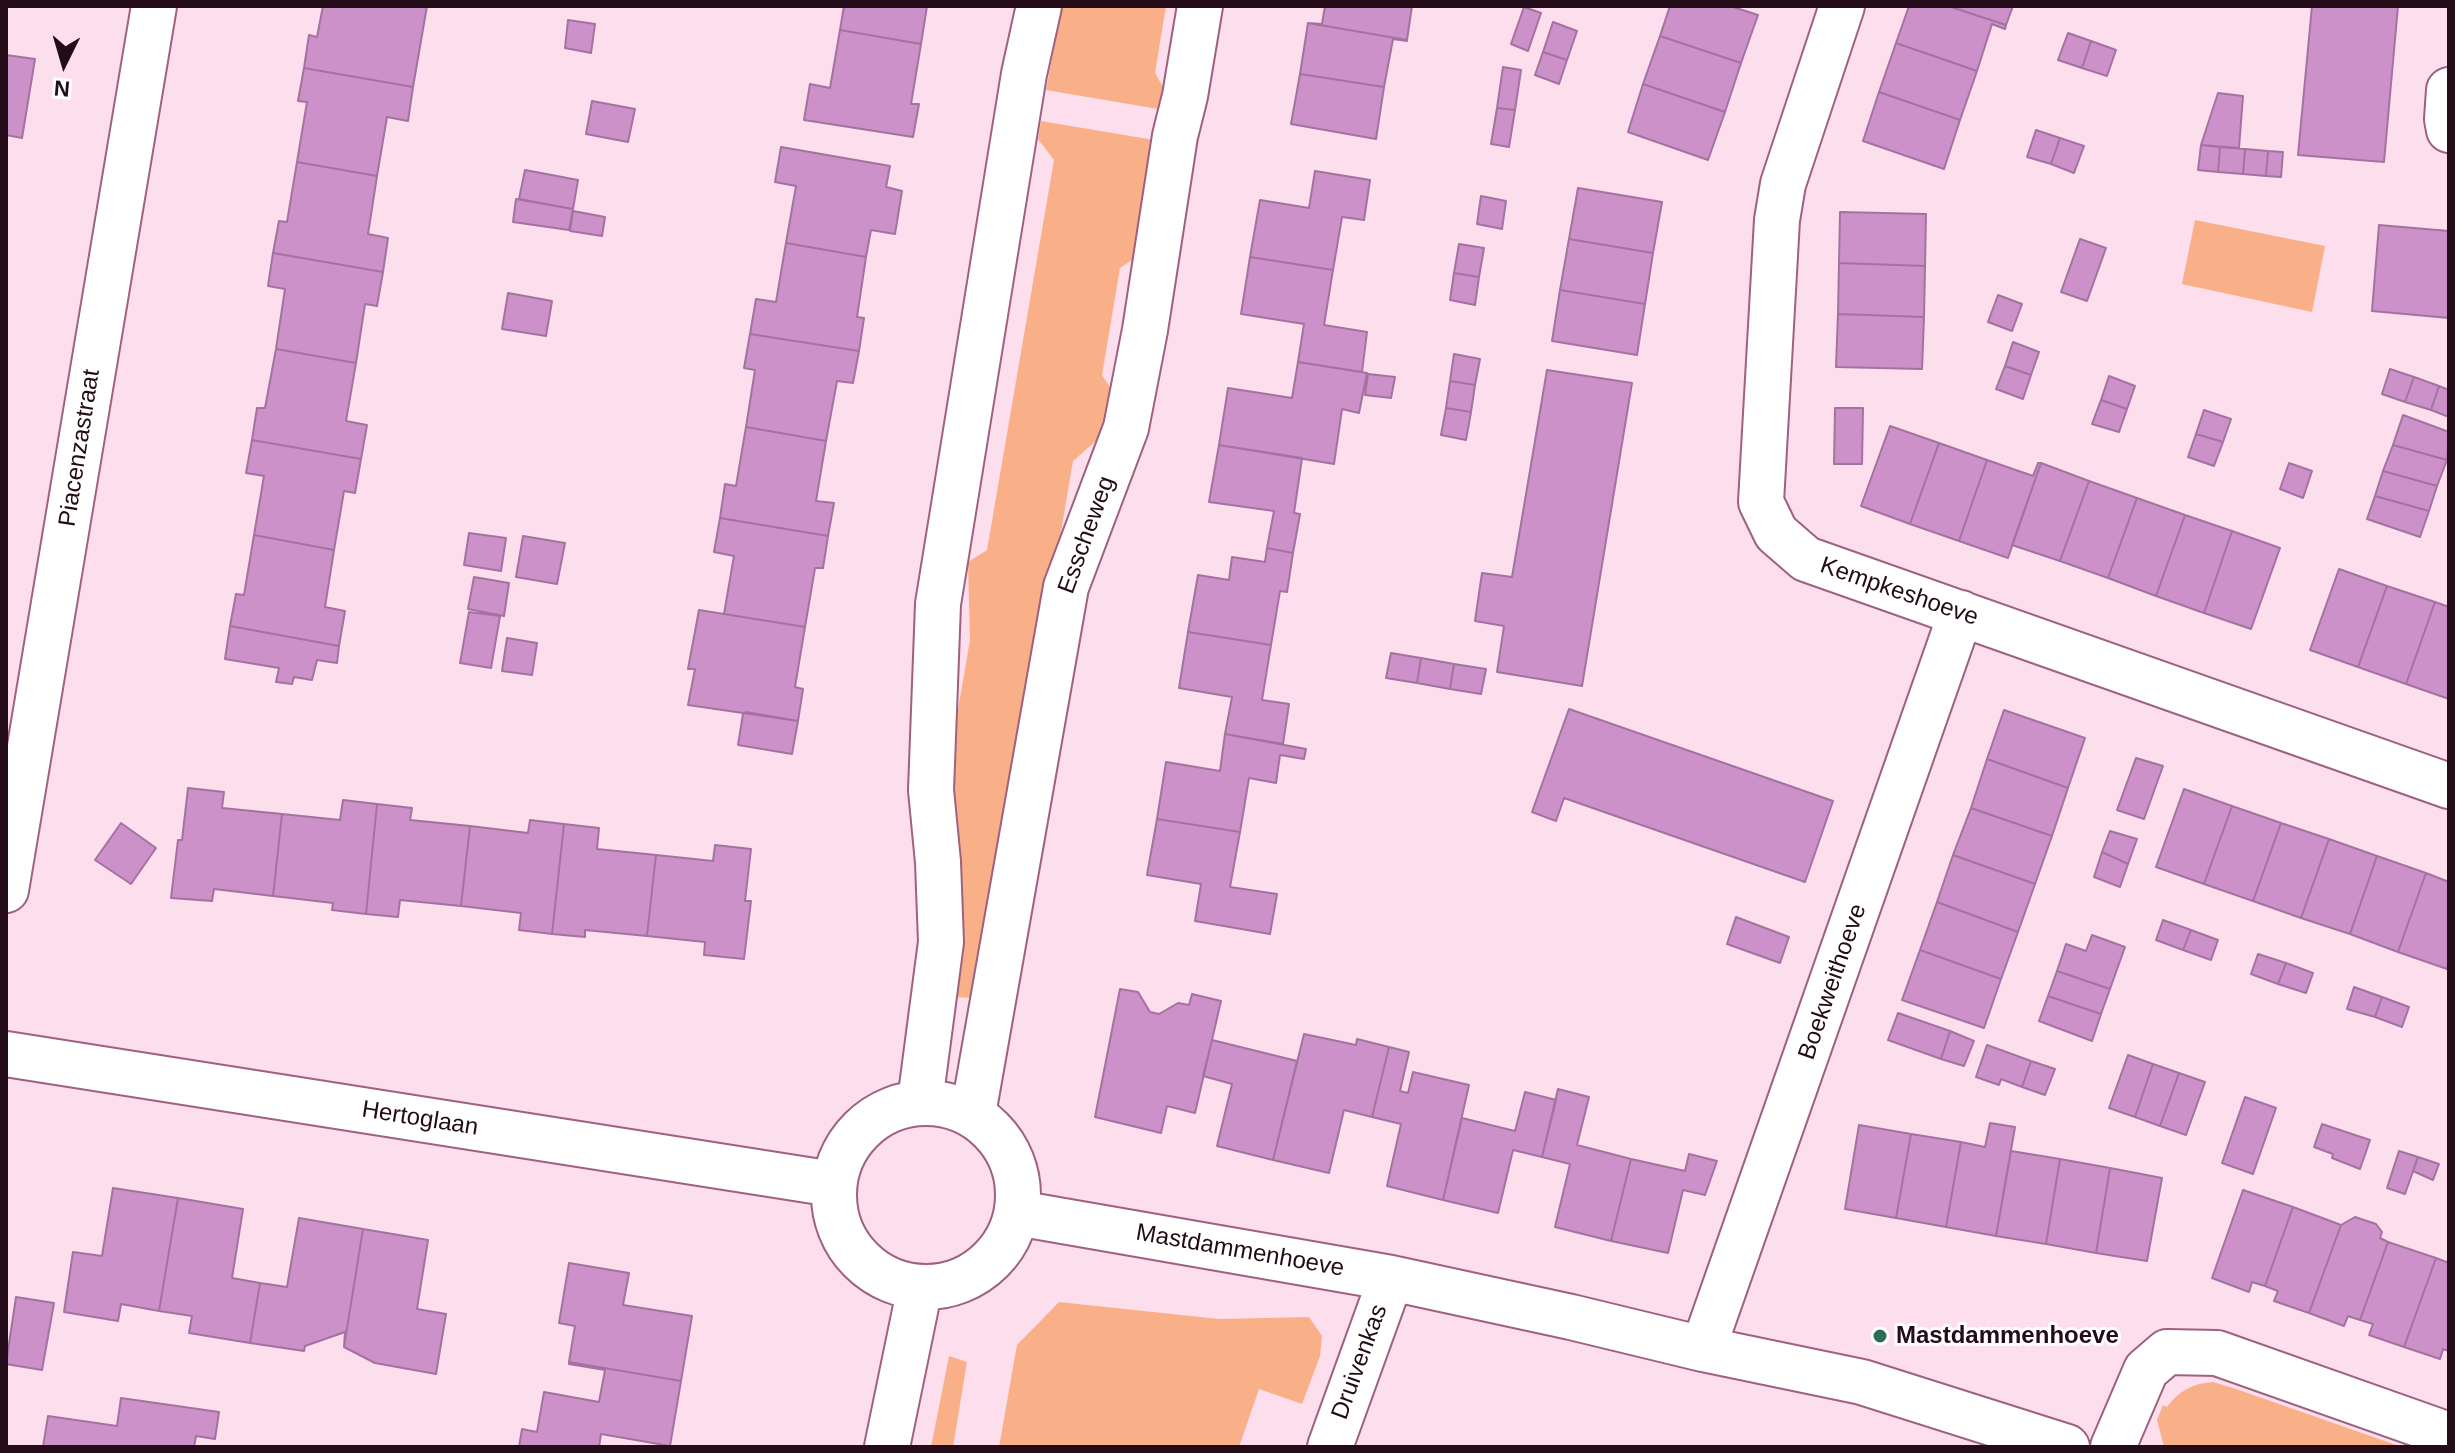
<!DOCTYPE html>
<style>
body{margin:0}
#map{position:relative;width:2455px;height:1453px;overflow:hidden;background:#fcdeec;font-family:Arial,sans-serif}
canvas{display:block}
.frame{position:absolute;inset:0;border:8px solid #230b18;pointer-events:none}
.north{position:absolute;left:24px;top:24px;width:80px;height:80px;-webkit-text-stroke:6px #fff;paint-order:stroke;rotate:185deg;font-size:22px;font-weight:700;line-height:32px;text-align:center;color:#230b18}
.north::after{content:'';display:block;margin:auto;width:28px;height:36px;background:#230b18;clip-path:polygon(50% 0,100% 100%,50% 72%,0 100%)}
</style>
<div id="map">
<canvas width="2455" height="1453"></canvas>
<div class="frame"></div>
<div class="north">N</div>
</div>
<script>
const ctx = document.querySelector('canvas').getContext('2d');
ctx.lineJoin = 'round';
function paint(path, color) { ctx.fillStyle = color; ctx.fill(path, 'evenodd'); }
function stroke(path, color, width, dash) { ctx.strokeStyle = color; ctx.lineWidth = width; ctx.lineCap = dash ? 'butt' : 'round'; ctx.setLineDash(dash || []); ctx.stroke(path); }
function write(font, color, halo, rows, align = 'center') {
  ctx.font = font + ' Arial,sans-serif'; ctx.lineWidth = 6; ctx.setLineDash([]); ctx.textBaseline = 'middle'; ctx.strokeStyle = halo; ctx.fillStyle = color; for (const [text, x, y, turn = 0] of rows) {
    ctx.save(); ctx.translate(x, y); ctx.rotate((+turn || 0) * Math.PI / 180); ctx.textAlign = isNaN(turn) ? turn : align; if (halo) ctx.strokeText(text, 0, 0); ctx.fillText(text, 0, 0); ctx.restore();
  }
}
paint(new Path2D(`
 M1062,6h104l-11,67 16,28 -1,10 -124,-21z
 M1041,121l119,20 -18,112 -22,15 -18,107 16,24 -4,26 -41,36 -74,435 -27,102 -18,-1 -3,-247 19,-110 -2,-78 19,-12 67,-390 -16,-21z
 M2195,220l130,26 -13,66 -130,-28z
 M1059,1302l160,17 90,-2 13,19 -2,20 -18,48 -43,-15 -20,58h-240l18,-102z
 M949,1356l18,6 -14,85h-22z
 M2213,1382l23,7 166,58h-238l-7,-27 6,-15 4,2c13,-17 25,-23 46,-25z`), '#f9b089');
const building = new Path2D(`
 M323,6h104l-14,81 -109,-19 5,-33 8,2z
 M844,6h83l-6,38 -81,-14z
 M1325,6h87l-5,34 -99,-17 14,1z
 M1670,6h60l28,9 -17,48 -81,-27z
 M1909,6h39l58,19 -1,4 -13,-5 -15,47 -81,-28z
 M1948,6h65l-7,19z
 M2312,6h86l-14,156 -86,-7z
 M1524,7l17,6 -13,38 -17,-7z
 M568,20l27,4 -4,29 -26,-5z
 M1553,22l24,9 -10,29 -24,-8z
 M1308,23l99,17v1l-14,-2 -9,48 -84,-13z
 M840,30l81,14 -10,60h8l-6,33 -109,-17 6,-36 20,4z
 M2068,33l23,8 -9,27 -24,-8z
 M1660,36l81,27 -16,49 -82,-28z
 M2091,41l25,9 -9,26 -25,-8z
 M1896,43l81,28 -17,49 -81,-28z
 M1543,52l24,8 -8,24 -24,-9z
 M6,55l29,4 -13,79 -16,-3z
 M1503,67l18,3 -6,40 -18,-2z
 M304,68l109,19 -5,34 -21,-4 -10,59 -80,-14 10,-60 -9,-1z
 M1300,74l84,13 -8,52 -85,-15z
 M1643,84l82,28 -17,48 -80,-28z
 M1879,92l81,28 -16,49 -81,-28z
 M2218,93l25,3 -4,52 -38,-3z
 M592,101l43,8 -7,33 -42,-8z
 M1497,108l18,2 -6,37 -18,-3z
 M2036,130l24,8 -9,26 -24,-7z
 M2060,138l24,8 -10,27 -23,-9z
 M2201,145l19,2 -2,25 -20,-2z
 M781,147l109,19 -4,21 16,4 -7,43 -24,-4 -5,27 -80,-14 10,-57 -21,-4z
 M2220,147l25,2 -2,25 -25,-2z
 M2245,149l23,2 -2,25 -23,-2z
 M2268,151l15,1 -2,25 -15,-1z
 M297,162l80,14 -9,58 20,4 -5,34 -110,-19 6,-32 8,1z
 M525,170l53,10 -5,29 -54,-10z
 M1315,171l55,9 -6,40 -22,-3 -9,53 -83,-13 10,-57 49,8z
 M1578,188l84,14 -9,51 -84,-14z
 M1481,196l25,5 -4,28 -25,-5z
 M516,199l57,10 -4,21 -56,-8z
 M573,211l32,6 -3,19 -32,-5z
 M1840,212l86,2 -1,52 -86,-3z
 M2379,225l70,6v87l-77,-7z
 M1569,239l84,14 -8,51 -85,-14z
 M2080,239l26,9 -19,53 -26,-9z
 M786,243l80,14 -9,60 7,1 -5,33 -109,-17 6,-35 20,3z
 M1459,244l25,4 -5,29 -25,-4z
 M273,253l110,19 -6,34 -12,-2 -9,59 -80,-14 9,-60 -17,-3z
 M1250,257l83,13 -9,55 43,7 -5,40 -64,-10 6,-38 -63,-10z
 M1839,263l86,3 -1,51 -86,-3z
 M1454,273l25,4 -4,28 -25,-5z
 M1560,290l85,14 -8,51 -85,-14z
 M508,293l44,8 -6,35 -44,-7z
 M1998,295l24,9 -10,27 -24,-9z
 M1838,314l86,3 -2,52 -86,-2z
 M750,334l109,17 -6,32 -16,-2 -11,60 -80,-14 9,-57 -11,-2z
 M2013,342l26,10 -8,23 -26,-9z
 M276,349l80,14 -10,58 21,4 -6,34 -109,-19 5,-32h8z
 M1454,354l26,5 -5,26 -25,-4z
 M1298,362l69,11 -8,40 -17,-4 -8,55 -115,-19 9,-57 64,10z
 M2005,366l26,9 -8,24 -27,-10z
 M2390,369l24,8 -9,25 -23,-8z
 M1547,370l85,13 -50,303 -85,-14 7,-46 -29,-5 7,-48 30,4z
 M1368,374l27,3 -4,21 -26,-3z
 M2109,376l26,10 -8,23 -26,-9z
 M2414,377l25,9 -8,24 -26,-8z
 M1450,381l25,4 -4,27 -25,-4z
 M2439,386l10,4v27l-18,-7z
 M2101,400l26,9 -8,23 -27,-8z
 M1446,408l25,4 -5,28 -25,-5z
 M1835,408h28l-1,56h-28z
 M2204,410l27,9 -8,23 -27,-8z
 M2403,415l46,17 -2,28 -54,-15z
 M1890,426l49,17 -29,81 -49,-18z
 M746,427l80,14 -10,60 18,2 -6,33 -108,-18 5,-34 11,2z
 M2196,434l27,8 -9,24 -26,-9z
 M252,440l109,19 -6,34 -11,-2 -10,59 -80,-15 10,-59 -18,-3z
 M1939,443l48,17 -28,81 -49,-17z
 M1219,445l83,13 -8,55 6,1 -7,39 -26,-5 7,-37 -65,-9z
 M2393,445l54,15 -10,26 -54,-15z
 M1987,460l46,16 5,-13h3l-33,95 -49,-17z
 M2041,463l48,18 -29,80 -48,-16z
 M2289,463l23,8 -9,27 -23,-9z
 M2383,471l54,15 -8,25 -54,-15z
 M2089,481l48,17 -29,80 -48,-17z
 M2375,496l54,15 -9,26 -53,-18z
 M2137,498l48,17 -29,81 -48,-18z
 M2185,515l47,16 -28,82 -48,-17z
 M720,518l108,18 -5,32h-8l-10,59 -81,-13 10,-58 -20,-4z
 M2232,531l48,17 -29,81 -47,-16z
 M469,533l37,5 -5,33 -37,-6z
 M254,535l80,15 -9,57 20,4 -6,35 -109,-20 6,-32 8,1z
 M523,536l42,7 -8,41 -41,-7z
 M1267,548l26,5 -6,39 -7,-1 -9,54 -83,-13 10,-57 31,5 3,-23 33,5z
 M2339,569l48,17 -29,81 -48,-17z
 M474,577l35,6 -5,33 -36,-7z
 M2387,586l48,16 -29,82 -48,-17z
 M2435,602l14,5v92l-43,-15z
 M699,610l106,17 -10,60 8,2 -5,32 -110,-16 7,-36h-7z
 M469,612l31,4 -9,52 -31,-5z
 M230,626l109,20 -2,17 -20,-3 -5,20 -18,-3 -2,7 -16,-2 3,-14 -54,-9z
 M1188,632l83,13 -9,55 27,4 -6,40 -58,-10 7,-37 -53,-9z
 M507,638l30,5 -5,32 -30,-4z
 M1391,653l30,5 -4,25 -31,-5z
 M1421,658l33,6 -4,25 -33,-6z
 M1454,664l32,5 -5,25 -31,-5z
 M1569,709l264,92 -28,81 -241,-84 -8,23 -24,-9z
 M2004,710l81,28 -17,50 -81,-29z
 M746,712l52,9 -6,33 -54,-9 5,-31z
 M1225,734l81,15 -2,10 -24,-4 -4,28 -27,-5 -9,54 -83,-13 9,-57 54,9z
 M2136,758l27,8 -19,53 -27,-9z
 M1987,759l81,29 -16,48 -81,-28z
 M188,788l36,4 -2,16 60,6 -9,82 -59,-7 -2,12 -41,-3 7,-58h4z
 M2184,789l48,17 -28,78 -48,-17z
 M343,800l34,4 -11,110 -34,-4 1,-7 -60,-7 9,-82 58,6z
 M377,804l35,4 -2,12 60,6 -9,80 -61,-6 -2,17 -32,-3z
 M2232,806l49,17 -28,78 -49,-17z
 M1971,808l81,28 -17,48 -82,-29z
 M1157,819l83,13 -10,55 47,7 -7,40 -75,-13 6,-37 -54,-9z
 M530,820l34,4 -12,110 -33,-4 2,-17 -60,-7 9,-80 58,7z
 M121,823l35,25 -25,36 -36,-24z
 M2281,823l48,16 -28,79 -48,-17z
 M564,824l35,4 -2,21 59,6 -9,81 -62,-6v7l-33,-3z
 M2110,831l27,8 -9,25 -26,-12z
 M2329,839l48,17 -27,78 -49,-16z
 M715,845l36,4 -6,52h6l-7,58 -40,-4 1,-13 -58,-6 9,-81 57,6z
 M2102,852l26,12 -8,23 -26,-10z
 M1953,855l82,29 -17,48 -81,-30z
 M2377,856l49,17 -28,79 -48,-18z
 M2426,873l23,9v80l-2,7 -49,-17z
 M1937,902l81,30 -17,47 -81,-29z
 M1736,917l53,20 -9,26 -53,-19z
 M2163,920l28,10 -8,20 -27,-10z
 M2191,930l27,10 -7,20 -28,-10z
 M2092,935l33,12 -15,42 -53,-18 9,-27 20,7z
 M1920,950l81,29 -17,49 -82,-28z
 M2258,954l28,9 -8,21 -27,-10z
 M2286,963l27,10 -7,20 -28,-9z
 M2057,971l53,18 -9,25 -53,-18z
 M2354,987l28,10 -7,20 -28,-8z
 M1120,989l18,3 12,20 9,2 19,-11 11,2 3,-11 29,7 -26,112 -28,-7 -6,27 -66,-16z
 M2048,996l53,18 -9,27 -53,-20z
 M2382,997l27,10 -7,20 -27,-10z
 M1898,1013l52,18 -9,28 -53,-19z
 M1950,1031l24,10 -10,25 -23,-7z
 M1304,1034l52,11 1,-6 32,8 -17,70 -28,-7 -15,63 -56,-13z
 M1212,1040l85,21 -24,99 -56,-14 15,-62 -29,-8z
 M1987,1045l44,16 -9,26 -21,-8 -2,6 -23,-8z
 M1389,1047l20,5 -9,39 8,2 5,-21 56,13 -26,115 -56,-14 14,-62 -29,-7z
 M2128,1055l25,9 -18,53 -26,-9z
 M2031,1061l24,8 -10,26 -23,-8z
 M2153,1064l26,9 -19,53 -25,-9z
 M2179,1073l26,9 -19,53 -26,-9z
 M1558,1089l31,8 -12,48 54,14 -20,82 -56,-14 15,-63 -28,-7z
 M1525,1092l31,8 -14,57 -29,-7 -15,63 -55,-13 19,-82 53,13z
 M2245,1097l31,11 -23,66 -31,-11z
 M1990,1123l25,4 -19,109 -50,-9 15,-85 24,5z
 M2322,1124l48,16 -10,29 -28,-11 1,-4 -19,-7z
 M1859,1125l52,9 -15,84 -51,-9z
 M1911,1134l50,8 -15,85 -50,-9z
 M2011,1151l49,8 -14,85 -50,-8z
 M2399,1151l19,6 -13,37 -18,-6z
 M1689,1154l28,7 -12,34 -22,-5 -15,63 -57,-12 20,-82 54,12z
 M2418,1157l21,7 -6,16 -20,-9z
 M2060,1159l50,9 -14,85 -50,-9z
 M2110,1168l52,10 -15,83 -51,-8z
 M113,1188l65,10 -19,113 -38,-7 -3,17 -54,-9 9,-60 29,4z
 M2243,1190l50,17 -28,79 -13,-4 -3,10 -37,-14z
 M178,1198l65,11 -11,69 28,5 -10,60 -61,-10 3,-17 -33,-5z
 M2293,1207l48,18 -32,88 -35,-12 4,-10 -13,-5z
 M2355,1217l21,7 6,8 -2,6 8,4 -28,78 -12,-4 -4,10 -35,-13 32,-88z
 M299,1218l64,11 -19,118 1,-15 -40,14 -1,5 -54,-8 10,-60 27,4z
 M363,1229l65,11 -11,69 29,5 -10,60 -61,-11 -31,-16z
 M2388,1242l48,16 -32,89 -35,-12 4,-11 -13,-4z
 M2436,1258l13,5v88l-6,-2 -3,10 -36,-12z
 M569,1263l60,10 -6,32 69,11 -11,65 -112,-19 6,-36 -16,-3z
 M16,1297l38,6 -12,67 -36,-6z
 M569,1362l112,19 -11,65 -69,-12 -2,13h-80l3,-18 15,3 7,-40 55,10 6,-32 -36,-6z
 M121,1398l98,14 -4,27 -19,-3 -2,11h-151l5,-31 69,10z`);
paint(building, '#cd91c9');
stroke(building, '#a472a1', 2);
const minor = new Path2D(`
 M1842,6l-59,178 -6,36 -16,282 15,31 30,26 643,227
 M2449,90l-2,29 2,11
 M6,890l148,-884
 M6,1054l827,130
 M920,1102l21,-160 -3,-80 -7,-72 7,-186 86,-530 15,-68
 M834 1195a92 92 0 1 1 184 0a92 92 0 1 1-184 0Z
 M973,1114l93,-527 60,-159 19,-98 30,-194 10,-40 15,-90
 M1017,1213l374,65 180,39 132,32 159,33 205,65
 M1703,1349l258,-736
 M887,1447l33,-160
 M1330,1447l61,-169
 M2113,1447l33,-77 21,-18 50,1 232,82`);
stroke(minor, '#9f6180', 48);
stroke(minor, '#fff', 44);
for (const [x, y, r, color] of [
 [1880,1336,8,"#2f6c57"]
]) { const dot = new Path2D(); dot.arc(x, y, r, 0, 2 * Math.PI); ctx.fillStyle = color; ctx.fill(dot); stroke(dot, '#fff', 3); }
write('24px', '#230b18', '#fff', [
 ["Piacenzastraat",80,448,-81],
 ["Esscheweg",1087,535,-70],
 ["Kempkeshoeve",1899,592,19],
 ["Boekweithoeve",1833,982,-71],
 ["Hertoglaan",420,1119,9],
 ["Mastdammenhoeve",1240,1251,10],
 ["Druivenkas",1360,1362,-70]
]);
write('bold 24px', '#230b18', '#fff', [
 ["Mastdammenhoeve",1896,1336]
], 'left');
</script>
